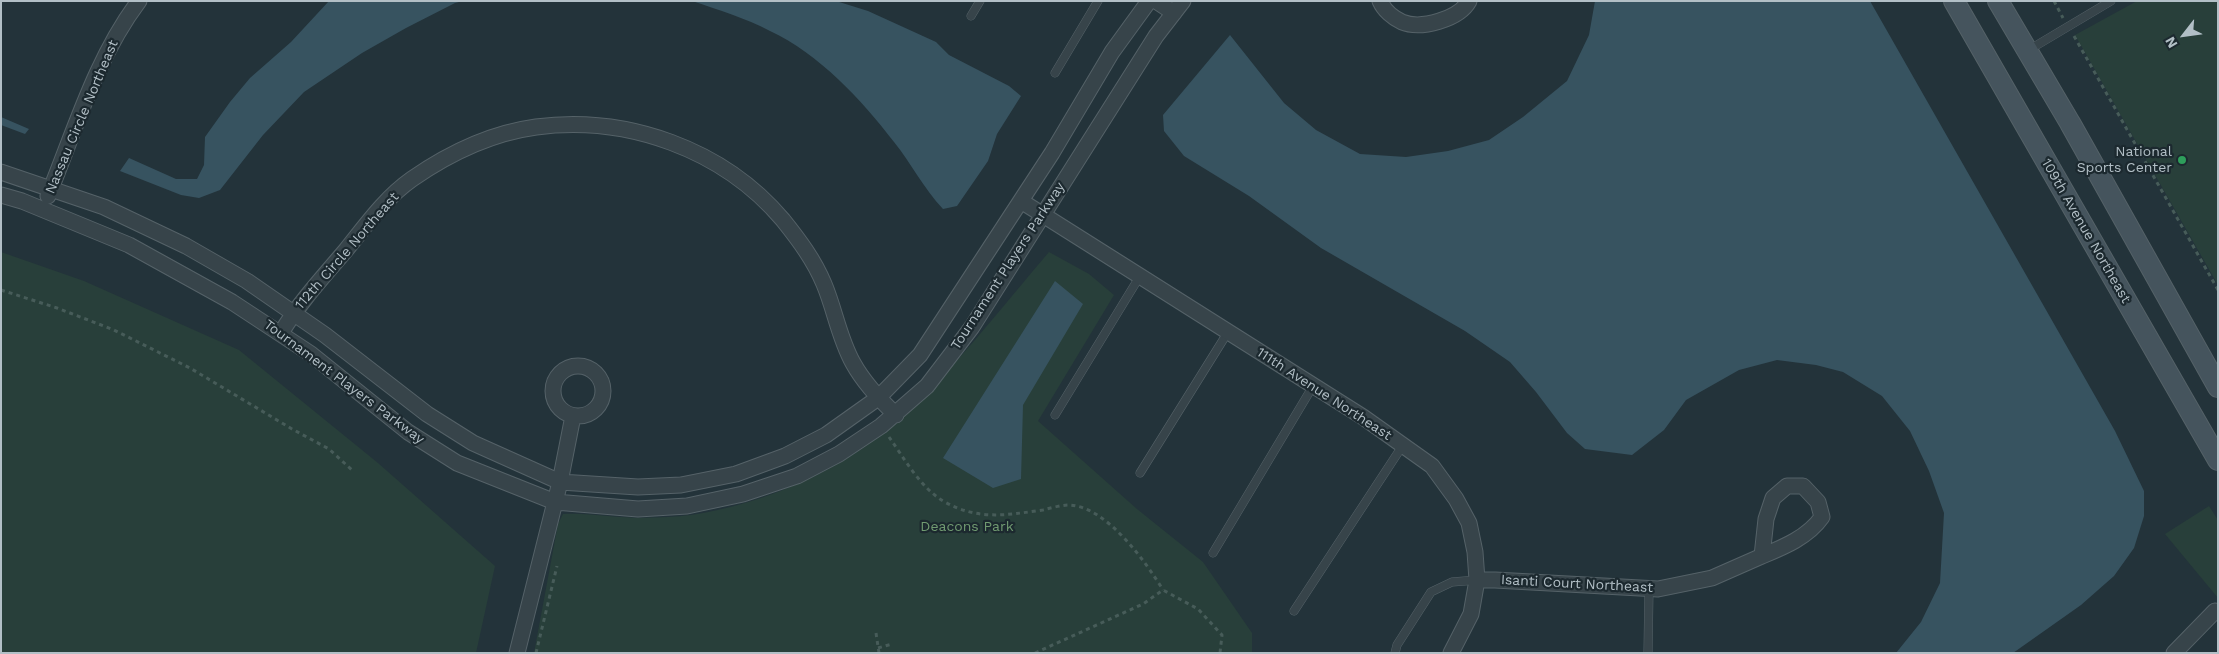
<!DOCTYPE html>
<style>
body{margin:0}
#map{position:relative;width:2219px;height:654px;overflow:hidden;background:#23333a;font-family:"Work Sans",sans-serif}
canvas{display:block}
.frame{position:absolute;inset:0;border:2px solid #b2bfc6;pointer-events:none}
.north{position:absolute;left:2159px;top:10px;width:50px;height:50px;-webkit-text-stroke:4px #1c292f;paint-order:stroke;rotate:240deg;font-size:14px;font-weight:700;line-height:20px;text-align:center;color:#b2bfc6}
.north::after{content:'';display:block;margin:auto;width:18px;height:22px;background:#b2bfc6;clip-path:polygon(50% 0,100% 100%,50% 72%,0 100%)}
</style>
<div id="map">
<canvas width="2219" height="654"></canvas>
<div class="frame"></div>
<div class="north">N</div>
</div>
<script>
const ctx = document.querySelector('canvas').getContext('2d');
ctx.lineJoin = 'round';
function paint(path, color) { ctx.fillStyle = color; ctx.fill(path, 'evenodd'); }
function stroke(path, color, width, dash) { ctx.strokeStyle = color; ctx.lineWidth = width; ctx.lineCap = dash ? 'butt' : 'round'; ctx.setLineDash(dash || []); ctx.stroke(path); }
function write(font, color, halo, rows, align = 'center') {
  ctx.font = font + ' "Work Sans",sans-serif'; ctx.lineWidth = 4.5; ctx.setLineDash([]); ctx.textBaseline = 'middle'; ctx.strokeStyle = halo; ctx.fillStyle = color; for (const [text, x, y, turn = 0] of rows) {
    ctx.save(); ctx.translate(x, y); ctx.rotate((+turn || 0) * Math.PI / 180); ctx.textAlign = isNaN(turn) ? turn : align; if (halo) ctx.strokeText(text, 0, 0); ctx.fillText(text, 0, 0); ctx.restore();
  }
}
paint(new Path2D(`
 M2137,1h81v284l-143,-250z
 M1,252l83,29 155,69 139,113 117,103 -19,87h-475z
 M1049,252l40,22 25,21 -76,126 99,88 66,53 49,71v20h-718l24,-129 5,-10c16,-1 30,1 45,2 27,3 57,2 83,-1 73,-11 153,-45 207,-95 56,-50 102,-111 151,-168z
 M2209,506l9,14v78l-53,-64z`), '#283f3a');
paint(new Path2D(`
 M329,1h134l-8,2 -49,25 -44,25 -58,39 -41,43 -43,55 -21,8 -18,-3 -61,-24 9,-13 47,21h21l7,-14 1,-28 25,-35 20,-24 41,-36z
 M692,1h144l32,10 68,31 13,13 60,31 12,10 -24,38 -9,27 -31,45 -14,3c-19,-20 -32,-46 -49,-67 -33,-43 -75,-88 -124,-111 -25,-13 -51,-21 -78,-30z
 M1595,1h275l245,430 29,60v25l-10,32 -20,28 -33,29 -68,48h-117l25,-31 19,-39 4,-70 -15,-42 -19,-40 -28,-35 -39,-24 -27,-7 -39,-5 -38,10 -53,30 -22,30 -32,25 -47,-6 -18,-16 -31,-41 -26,-30 -45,-31 -144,-83 -72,-52 -65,-40 -20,-25 -1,-16 67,-80 54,68 32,27 44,24 46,3 42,-6 41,-11 34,-23 44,-36 22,-46z
 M1,118v-1l28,12 -4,5 -24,-9z
 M1055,281l28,23 -60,101 -2,74 -28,9 -50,-30z`), '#375360');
const service = new Path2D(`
 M971,16l9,-15
 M2027,51l84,-50
 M1055,73l43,-72
 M1055,415l85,-139
 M1140,473l88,-141
 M1213,553l100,-167
 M1294,611l109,-166
 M1395,653l2,-8 34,-53 21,-10 25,-2
 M1648,653l1,-65`);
const minor = new Path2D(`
 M1156,1l18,12
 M1380,1c4,9 13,17 22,21 19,8 57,-3 67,-21
 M1,172l103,35 82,39 61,35 78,54 102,79 46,29 87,39 78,5 43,-2 55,-11 49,-18 41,-21 52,-37 42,-43 132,-202 60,-101 37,-51
 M1,195l21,6 107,44 103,57 79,52 97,78 49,31 98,39 83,7 49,-3 56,-12 54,-18 42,-22 42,-28 46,-40 45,-59 184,-291 27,-35
 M48,196c27,-66 48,-138 91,-195
 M1021,201l342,216 69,49 24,33 13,24 6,29 2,28 -6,34 -20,39
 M281,333c18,-30 42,-56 65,-83 20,-25 39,-52 66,-71 36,-25 80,-46 124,-52 91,-12 187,22 247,93 16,20 31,40 41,64 11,26 15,54 29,79 11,20 26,36 43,52
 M553 391a25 25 0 1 1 50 0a25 25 0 1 1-50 0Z
 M1787,486h16l15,16 4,15c-14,20 -38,30 -60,39l4,-37 7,-21z
 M1477,580h18l163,9 54,-11 50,-22
 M517,653l43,-171 13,-66
 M2174,653l41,-42`);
const secondary = new Path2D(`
 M1954,1l264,459
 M1998,1l72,122 148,264`);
stroke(service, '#556268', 9);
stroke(minor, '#556268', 17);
stroke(secondary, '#556268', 22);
stroke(new Path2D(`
 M2054,1l9,17
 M2074,36l144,254
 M1,290l56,18 57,22 76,38 102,61 37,20 24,22
 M889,437c15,21 31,50 54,64 35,20 63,14 100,9 8,-2 18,-5 26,-5 37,1 77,57 94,85
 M876,633l3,20
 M878,648l14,-4
 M536,653l21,-87
 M1035,653l108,-49 20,-14 35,19 24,26 -2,18`), '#475c59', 3, [4, 4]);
stroke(service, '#37444a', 8);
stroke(minor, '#37444a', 15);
stroke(secondary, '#45545d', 20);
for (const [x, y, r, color] of [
 [2182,160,5,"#2e9e5b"]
]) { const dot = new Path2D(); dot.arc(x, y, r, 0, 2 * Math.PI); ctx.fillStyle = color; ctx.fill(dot); stroke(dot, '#1c292f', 2); }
write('14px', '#b2bfc6', '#1c292f', [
 ["Nassau Circle Northeast",82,117,-67],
 ["109th Avenue Northeast",2086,231,60],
 ["112th Circle Northeast",347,251,-49],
 ["Tournament Players Parkway",1008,266,-57],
 ["Tournament Players Parkway",344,382,37],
 ["111th Avenue Northeast",1324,394,33],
 ["Isanti Court Northeast",1577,584,3]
]);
write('14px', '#b2bfc6', '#1c292f', [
 ["National",2172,152],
 ["Sports Center",2172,168]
], 'right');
write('14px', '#719b71', '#1c292f', [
 ["Deacons Park",967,527]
]);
</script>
